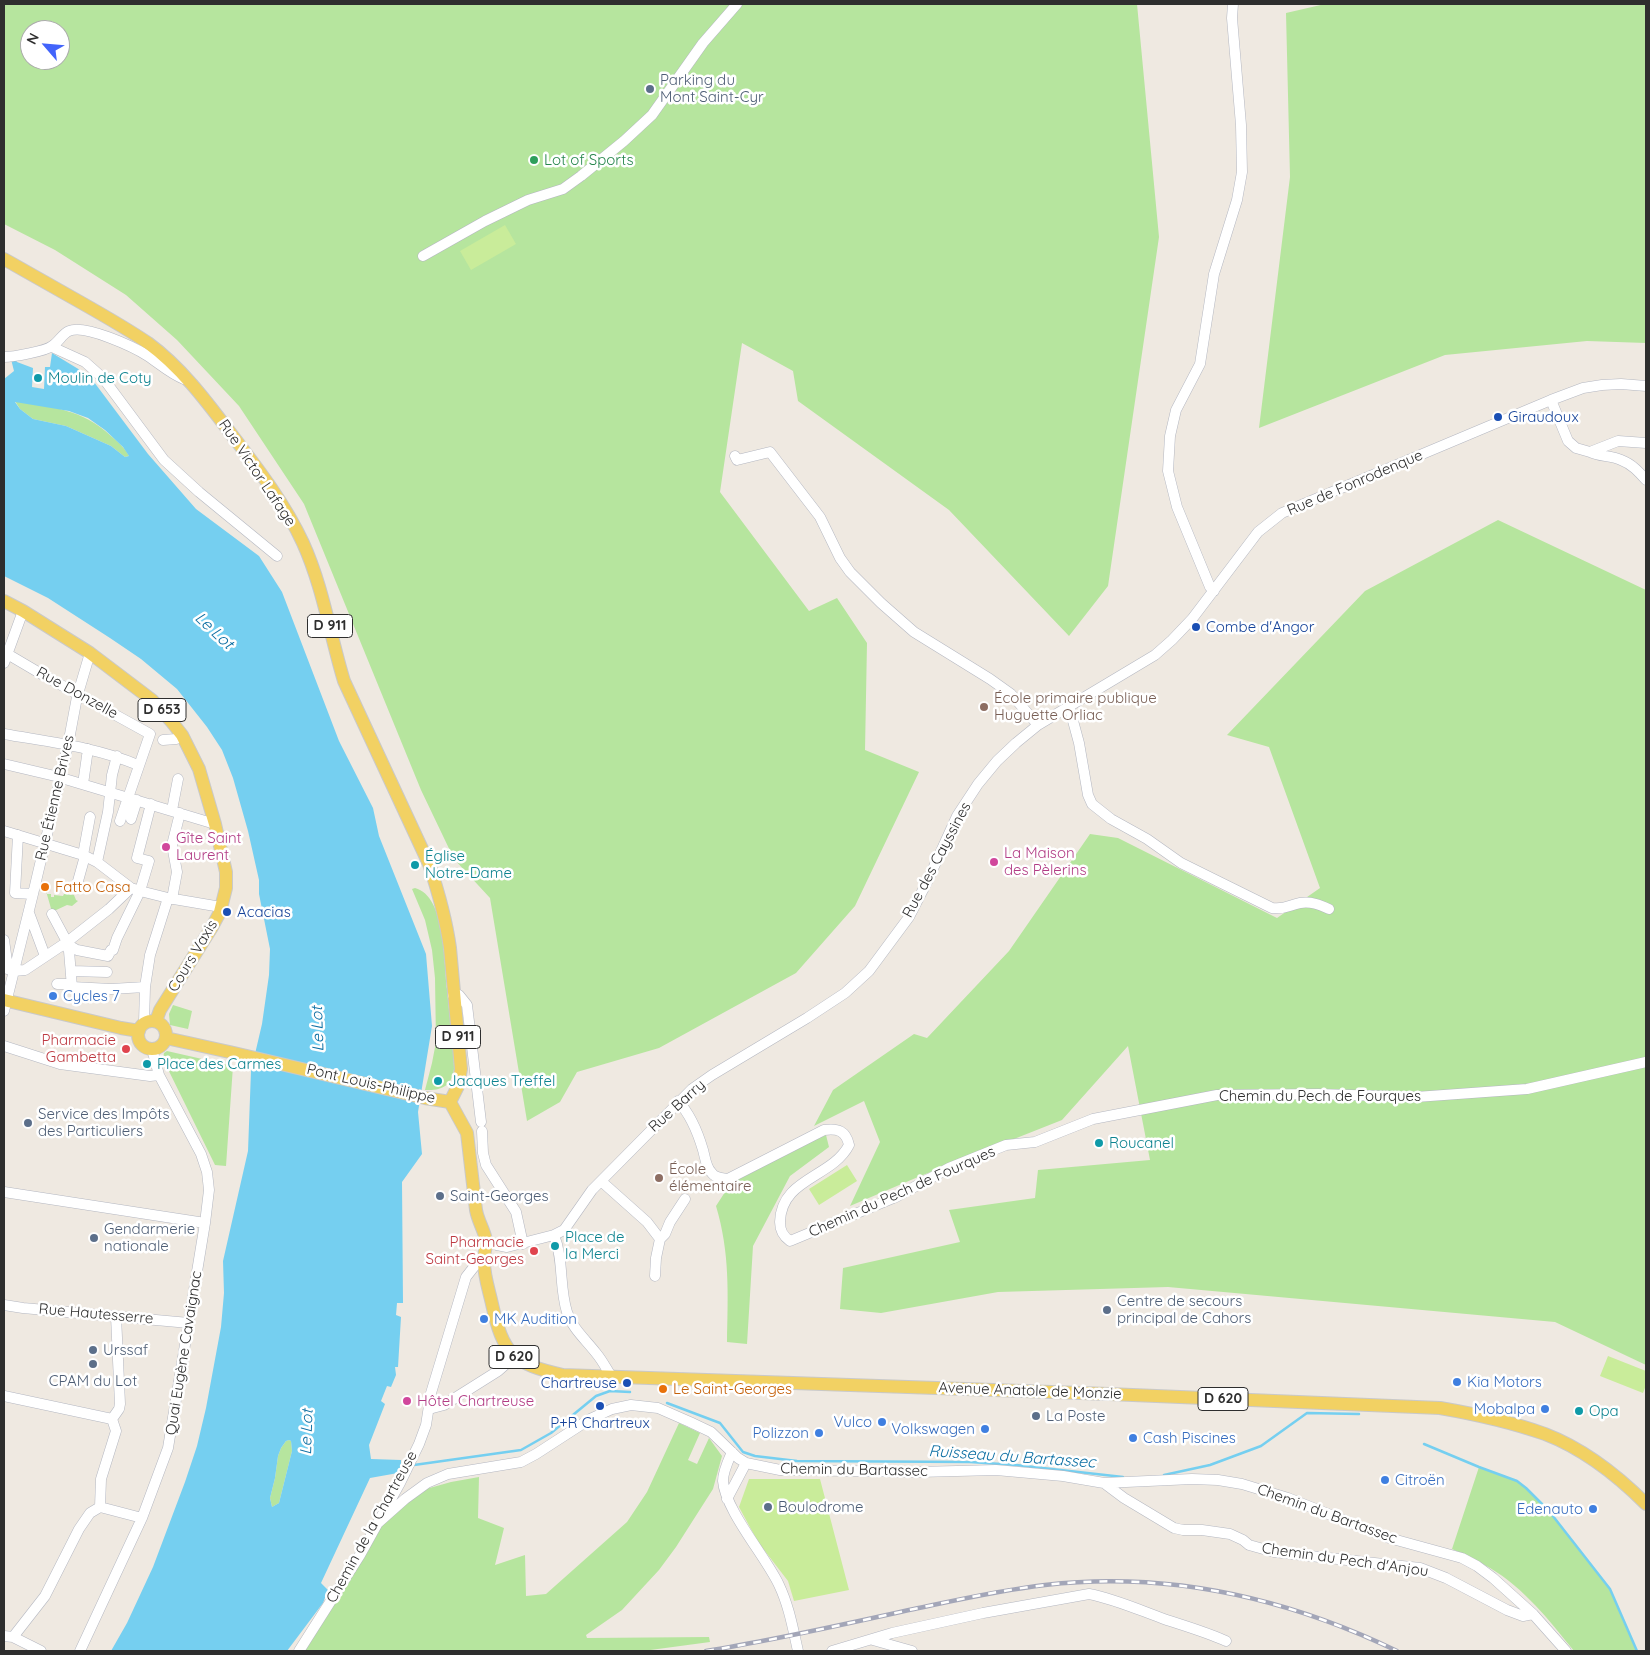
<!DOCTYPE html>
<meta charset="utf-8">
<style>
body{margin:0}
#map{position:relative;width:1650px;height:1655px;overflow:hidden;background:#efe9e1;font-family:Quicksand,sans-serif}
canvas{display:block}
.frame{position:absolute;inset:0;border:5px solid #2e2e2e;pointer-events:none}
.north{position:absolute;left:20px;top:20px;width:50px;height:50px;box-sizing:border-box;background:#fff;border:1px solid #ababab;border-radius:50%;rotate:297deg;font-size:14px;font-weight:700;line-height:20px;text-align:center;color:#2e2e2e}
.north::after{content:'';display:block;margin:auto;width:18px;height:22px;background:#4264fb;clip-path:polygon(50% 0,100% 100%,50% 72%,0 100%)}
</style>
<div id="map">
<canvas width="1650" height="1655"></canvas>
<div class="frame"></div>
<div class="north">N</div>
</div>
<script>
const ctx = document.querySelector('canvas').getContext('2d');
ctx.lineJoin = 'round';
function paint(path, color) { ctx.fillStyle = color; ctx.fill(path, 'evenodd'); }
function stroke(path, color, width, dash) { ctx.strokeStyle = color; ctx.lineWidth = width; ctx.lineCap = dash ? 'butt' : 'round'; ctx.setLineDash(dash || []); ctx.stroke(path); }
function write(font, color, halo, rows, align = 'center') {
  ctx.font = font + ' Quicksand,sans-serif'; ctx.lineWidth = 5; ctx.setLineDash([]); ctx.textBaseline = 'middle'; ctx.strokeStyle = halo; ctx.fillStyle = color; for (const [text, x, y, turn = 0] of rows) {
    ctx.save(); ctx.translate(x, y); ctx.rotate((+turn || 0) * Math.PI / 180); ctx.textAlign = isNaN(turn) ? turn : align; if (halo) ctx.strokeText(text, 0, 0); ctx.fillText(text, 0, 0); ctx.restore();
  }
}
paint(new Path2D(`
 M4,4h1133l22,233 -51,349 -39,50 -120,-126 -151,-109 -5,-30 -51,-28 -22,149 89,119 28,-13 30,45 -2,107 54,22 -64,134 -59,67 -137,75 -82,24 -17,30 -33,19 -37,-223 -36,-39 -33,-69 -117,-286 -65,-98 -62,-66 -51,-45 -71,-45 -51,-26zM30,30h30v30h-30z
 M1325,4h321v339l-59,-2 -142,14 -186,73 31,-251 -4,-164z
 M15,401c38,7 66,7 96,35 7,6 14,12 18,20l-4,1 -14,-11 -45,-20 -33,-7 -13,-10z
 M1498,520l148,70v775l-91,-43 -387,-35 -170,5 -117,21 -41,-4 3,-41 117,-26 -11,-32 86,-12 3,-28 112,-10 -22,-114 -66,74 -144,57 -68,29 30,-64 -16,-41 -50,25 19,-36 81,-56 13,4 82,-87 81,-117 28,4 159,80 43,-30 -51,-141 -42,-12 138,-144z
 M415,888c31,8 29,75 32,101 2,26 7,53 7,80 -2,17 -13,22 -29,21l7,-27 4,-21 -1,-64 -3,-28 -7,-30 -13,-31z
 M46,891l1,1v2h4v3h3v-2l9,1 1,-2 10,1 2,5 2,1 -6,5 -5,-1 -15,7z
 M173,1005l19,6 -4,18 -18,-4 -1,-11z
 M167,1051l66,15 -7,100 -11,-1 -52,-106 1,-6z
 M826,1135l3,12 -39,29 -37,70 -6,98 -20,-2c1,-48 3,-89 -11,-136l18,-28z
 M679,1423l21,10 -12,27 9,4 12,-26 13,18 -9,33 -37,58 -17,23 -37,40 -36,25 1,3 122,-1 1,5 -67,9h-339l76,-123 20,-22 26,-17 25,-7 28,-5 -1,41 26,10 -9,37 30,-10 1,41 20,-2 81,-72 20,-30z
 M289,1440l2,1 1,10 -13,52 -7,4 -2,-9 5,-20 3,-22 3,-8 5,-7z
 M1479,1467l38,14 9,7 23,23 61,78 27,62h-63c-24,-30 -50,-63 -84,-83 -12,-7 -25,-13 -38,-19z`), '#b6e59e');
paint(new Path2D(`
 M505,225l11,19 -45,26 -11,-19z
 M847,1165l10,16 -38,24 -10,-16z
 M1608,1356l38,15v14l-3,8 -43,-17z
 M749,1479h71l29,111 -55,11 -6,-20 -30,-39 -19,-35z`), '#c9ec9a');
paint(new Path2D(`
 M52,353l28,17 14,12 54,72 48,55 63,47 23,36 57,149 34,67 6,28 47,118 6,72 -14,86 4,42 -20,28 1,121h-6l-1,12 5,2 -3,50h-3l1,8 -5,12 -4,-1 -6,15 4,3 -16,41 2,14 30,1v6l-3,7 -28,5 -49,105 7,7 -5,13 -36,48h-176l16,-28 26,-56 32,-85 12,-36 9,-38 15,-81 3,-34 -1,-32 25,-110 3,-80 11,-47 7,-49 1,-26 -11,-55v-14l-11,-49 -15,-53 -11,-28 -15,-23 -30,-38 -36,-30 -31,-21 -62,-40 -44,-22v-197l10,-8 -3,-12h4l2,3 16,6 -1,19 12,2 1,-22h5zM15,402l54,9 19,7 17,12 18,17 6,9 -4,1 -14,-11 -45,-20 -33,-7 -13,-10zM289,1440l2,1 1,10 -13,52 -7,4 -2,-9 5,-20 3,-22 3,-8 5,-7z`), '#75cff0');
stroke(new Path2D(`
 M667,1403l53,20 23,29 12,4 42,5 173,1 46,3 107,12
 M1424,1444l55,23 38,14 9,7 23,23 61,78 27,62
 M414,1465l107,-15 30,-17 45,-37 14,-5 20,1
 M1164,1475l46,-10 51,-19 46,-33 52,1`), '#75cff0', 2.5);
const minor = new Path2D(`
 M423,256l62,-35 43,-21 35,-11 18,-13 43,-35 28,-26 51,-72 34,-39
 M52,347l33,15 18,16 61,82 35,32 78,64
 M4,357c9,0 42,-6 48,-11 7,-4 10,-12 17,-15 16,-7 65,16 79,25 12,8 23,18 36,23
 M1551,400l17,41 8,7 14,4 28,-11 28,2
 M1590,452c10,5 21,3 31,8 11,4 18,12 25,20
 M735,456l2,4 33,-8 50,65 20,41 10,14 31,31 33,29 76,47 21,15 27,31
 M1214,591l-4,-4 -33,-80 -9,-36 2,-35 6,-26 24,-46 14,-90 23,-74 5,-28 -1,-47 -9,-107 1,-14
 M4,652l39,23 107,59 -30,87
 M4,663l19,-52
 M1069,706l10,37 9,52 4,9 19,15 36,20 34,24 91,45c13,2 17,-3 28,-5 11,-2 20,2 29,6
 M4,734c45,8 92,13 134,31
 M163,740l13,-1 6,-4
 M4,764l51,12 160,48
 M83,784l5,-35
 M172,810l6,-31
 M131,819l6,-19
 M4,831l79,24 14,7 34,26 9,3 28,7 53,9
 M18,835l-3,58 18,1
 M83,855l7,-38
 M97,862l11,-50 4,-37 5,-19
 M78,881l7,-25
 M172,899l5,-27 -5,-27 8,-32
 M29,913l16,43
 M52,914l15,28
 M4,940l4,29
 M65,943l12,7 31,6 3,-6h2l4,-12 23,-47 9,-30 -12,-3 14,-54
 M65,943l4,8 3,36 39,2 34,-2
 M4,968l10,3 11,-1 42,-28 42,-33 22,-21
 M71,971l36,1
 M57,984h15
 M453,995h6l8,10 14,117
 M4,1011l29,-117 35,-149 9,-48 13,-44
 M144,1023l1,-36 5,-32 18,-57
 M4,1046l56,18 90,12 9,-1
 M678,1101c12,13 20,32 25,49 2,7 3,17 8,22 4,6 10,6 17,7l96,-49c14,-2 22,1 25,15 -17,33 -68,33 -69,77 0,9 3,14 10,19l106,-44 53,-29 57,-23 29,-3 58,-23 124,-24 101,-1 98,3 111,-8 119,-27
 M482,1131l1,22 3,12 30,47 7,32
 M601,1181l46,41 13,17 -4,19 -1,18
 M4,1192l201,31
 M554,1235c10,25 5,52 13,77 5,16 19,28 29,41 6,7 10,15 15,23
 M660,1239l5,-5 5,-12 15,-23
 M486,1241l11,4 10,2 47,-12 10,-5 28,-40 100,-101 20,-14 95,-57 38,-25 24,-22 40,-54 18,-35 30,-66 21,-32 19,-23 19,-18 22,-18 117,-70 17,-15 20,-21 66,-87 24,-19 269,-113 32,-12 19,-3 19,-1 25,2
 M4,1305l19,3 166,15
 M4,1396l108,23
 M429,1409l15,-4 54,-34 16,-14
 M112,1419l7,-10 1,-5 -4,-88
 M732,1452c-4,9 -9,19 -9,29 2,29 43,76 56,104 10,21 14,44 19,66
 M1104,1483l20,15 50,30 9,2h19l28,4 13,6 6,5 25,7 146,16 26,10 61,32 16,6 10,-2
 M727,1499l19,-36
 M100,1507l42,11
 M378,1523l27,-24 22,-16 21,-9 73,-12 15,-8 54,-35 22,-10 19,-4 27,3 32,14 21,10 27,26 8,5 34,7 138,2 78,-2 67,6 41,7 88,-4 26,1 24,4 46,14 101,40 73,20 15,8 16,12 40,36 33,37
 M4,1636l9,1 28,14
 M13,1637l32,-41 34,-67 11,-16 10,-6 1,-28 15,-48 -4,-12
 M873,1640l39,11
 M80,1651l62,-133 26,-70 37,-225 4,-33 -2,-18 -6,-18 -42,-79 -7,-26
 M299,1651l61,-96 40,-72 19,-39 7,-19 5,-32 35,-116 11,-14 7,-1
 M832,1651l60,-18 91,-20 106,-19c26,5 50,16 75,25 21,7 42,13 62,22`);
const major = new Path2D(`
 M4,259c25,14 51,29 76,43 23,13 46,26 68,41 34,25 59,59 84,92 26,34 53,69 71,108 20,44 27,92 41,138l85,183c9,27 17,55 21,84l11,121 -3,17 -8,16
 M4,601l19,10 67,42 62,47 19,21 11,14 17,34 16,55 11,48v16l-6,24 -8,15 -52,83 -4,11
 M4,1000l117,28 18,3
 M138 1035a14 14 0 1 1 28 0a14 14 0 1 1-28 0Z
 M166,1038l68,15 191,45 25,4
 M450,1102l17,31 9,77c2,11 8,20 10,30 1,7 -3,15 -2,22 0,14 5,28 8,42 11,50 21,60 71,71l546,19 331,14c35,6 71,14 105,26 39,15 72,41 101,70`);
stroke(minor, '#b4b7c1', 11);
stroke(major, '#c9c9c9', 14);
stroke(minor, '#fff', 10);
stroke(major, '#f2d163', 12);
const rail = new Path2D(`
 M706,1651c70,-11 139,-27 208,-42 43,-9 87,-19 131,-24 123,-14 242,13 352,66`);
stroke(rail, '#a3a6b8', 4.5);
stroke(rail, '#fff', 2.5, [8]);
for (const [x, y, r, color] of [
 [650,89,5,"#5c6f8a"],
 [534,160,5,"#2e9e5b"],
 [38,378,5,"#0f9aa8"],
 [1498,417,5,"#1a4fb4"],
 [1196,627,5,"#1a4fb4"],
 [984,707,5,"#8d6e63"],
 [166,847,5,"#d1479c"],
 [994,862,5,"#d1479c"],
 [415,865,5,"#0f9aa8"],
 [45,887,5,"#e8710a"],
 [227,912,5,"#1a4fb4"],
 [53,996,5,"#3f7fe0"],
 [126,1049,5,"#e0444e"],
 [147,1064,5,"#0f9aa8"],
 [438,1081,5,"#0f9aa8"],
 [28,1123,5,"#5c6f8a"],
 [1099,1143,5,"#0f9aa8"],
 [659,1178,5,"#8d6e63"],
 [440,1196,5,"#5c6f8a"],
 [94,1238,5,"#5c6f8a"],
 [555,1246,5,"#0f9aa8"],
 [534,1251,5,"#e0444e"],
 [1107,1310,5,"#5c6f8a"],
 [484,1319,5,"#3f7fe0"],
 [93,1350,5,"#5c6f8a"],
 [93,1364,5,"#5c6f8a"],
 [1457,1382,5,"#3f7fe0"],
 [627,1383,5,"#1a4fb4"],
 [663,1389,5,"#e8710a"],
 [407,1401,5,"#d1479c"],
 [600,1406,5,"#1a4fb4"],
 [1545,1409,5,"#3f7fe0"],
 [1579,1411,5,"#0f9aa8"],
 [1036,1416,5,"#5c6f8a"],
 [882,1422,5,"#3f7fe0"],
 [985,1429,5,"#3f7fe0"],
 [819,1433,5,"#3f7fe0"],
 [1133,1438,5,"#3f7fe0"],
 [1385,1480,5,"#3f7fe0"],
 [768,1507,5,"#5c6f8a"],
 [1593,1509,5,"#3f7fe0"]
]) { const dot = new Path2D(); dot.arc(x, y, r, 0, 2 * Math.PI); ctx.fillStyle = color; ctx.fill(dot); stroke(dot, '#fff', 2); }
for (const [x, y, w] of [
 [330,626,45],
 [162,710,48],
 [458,1037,45],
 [514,1357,50],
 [1223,1399,50]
]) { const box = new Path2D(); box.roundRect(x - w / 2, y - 11.5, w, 23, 4); ctx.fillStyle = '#fff'; ctx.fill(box); stroke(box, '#2e2e2e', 1); }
write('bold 14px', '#2e2e2e', null, [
 ["D 911",330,626],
 ["D 653",162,710],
 ["D 911",458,1037],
 ["D 620",514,1357],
 ["D 620",1223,1399]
]);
write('15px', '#4e5e75', '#fff', [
 ["Parking du",660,80],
 ["Mont Saint-Cyr",660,97],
 ["Service des Impôts",38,1114],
 ["des Particuliers",38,1131],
 ["Saint-Georges",450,1196],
 ["Gendarmerie",104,1229],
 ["nationale",104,1246],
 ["Centre de secours",1117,1301],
 ["principal de Cahors",1117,1318],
 ["Urssaf",103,1350],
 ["CPAM du Lot",93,1381,"center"],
 ["La Poste",1046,1416],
 ["Boulodrome",778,1507]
], 'left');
write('15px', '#27864d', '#fff', [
 ["Lot of Sports",544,160]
], 'left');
write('15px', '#0d838f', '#fff', [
 ["Moulin de Coty",48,378],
 ["Église",425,856],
 ["Notre-Dame",425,873],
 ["Place des Carmes",157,1064],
 ["Jacques Treffel",448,1081],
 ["Roucanel",1109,1143],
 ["Place de",565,1237],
 ["la Merci",565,1254],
 ["Opa",1589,1411]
], 'left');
write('15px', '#164399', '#fff', [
 ["Giraudoux",1508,417],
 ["Combe d'Angor",1206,627],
 ["Acacias",237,912],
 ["Chartreuse",617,1383,"right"],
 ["P+R Chartreux",600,1423,"center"]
], 'left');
write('15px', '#2e2e2e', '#fff', [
 ["Rue Victor Lafage",257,473,56],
 ["Rue de Fonrodenque",1355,483,-23],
 ["Rue Donzelle",77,693,29],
 ["Rue Étienne Brives",55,798,-77],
 ["Rue des Cayssines",937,860,-62],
 ["Cours Vaxis",193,956,-59],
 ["Pont Louis-Philippe",371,1084,13],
 ["Chemin du Pech de Fourques",1320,1096],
 ["Rue Barry",677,1106,-42],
 ["Chemin du Pech de Fourques",902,1192,-24],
 ["Rue Hautesserre",96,1314,5],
 ["Quai Eugène Cavaignac",184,1353,-81],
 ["Avenue Anatole de Monzie",1030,1391,2],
 ["Chemin du Bartassec",854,1470,1],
 ["Chemin du Bartassec",1327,1514,20],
 ["Chemin de la Chartreuse",372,1527,-61],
 ["Chemin du Pech d'Anjou",1345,1560,8]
]);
write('15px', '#785e54', '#fff', [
 ["École primaire publique",994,698],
 ["Huguette Orliac",994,715],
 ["École",669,1169],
 ["élémentaire",669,1186]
], 'left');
write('15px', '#b23c85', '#fff', [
 ["Gîte Saint",176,838],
 ["Laurent",176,855],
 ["La Maison",1004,853],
 ["des Pèlerins",1004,870],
 ["Hôtel Chartreuse",417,1401]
], 'left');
write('15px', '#c56008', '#fff', [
 ["Fatto Casa",55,887],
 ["Le Saint-Georges",673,1389]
], 'left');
write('15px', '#366cbe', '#fff', [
 ["Cycles 7",63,996],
 ["MK Audition",494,1319],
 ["Kia Motors",1467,1382],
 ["Mobalpa",1535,1409,"right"],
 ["Vulco",872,1422,"right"],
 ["Volkswagen",975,1429,"right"],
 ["Polizzon",809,1433,"right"],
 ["Cash Piscines",1143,1438],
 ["Citroën",1395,1480],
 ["Edenauto",1583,1509,"right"]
], 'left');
write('15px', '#be3a42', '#fff', [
 ["Pharmacie",116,1040],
 ["Gambetta",116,1057],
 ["Pharmacie",524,1242],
 ["Saint-Georges",524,1259]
], 'right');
write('italic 16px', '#0d6fa3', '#fff', [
 ["Le Lot",214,631,43],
 ["Le Lot",318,1029,-92],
 ["Le Lot",307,1432,-88],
 ["Ruisseau du Bartassec",1012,1457,4]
]);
</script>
